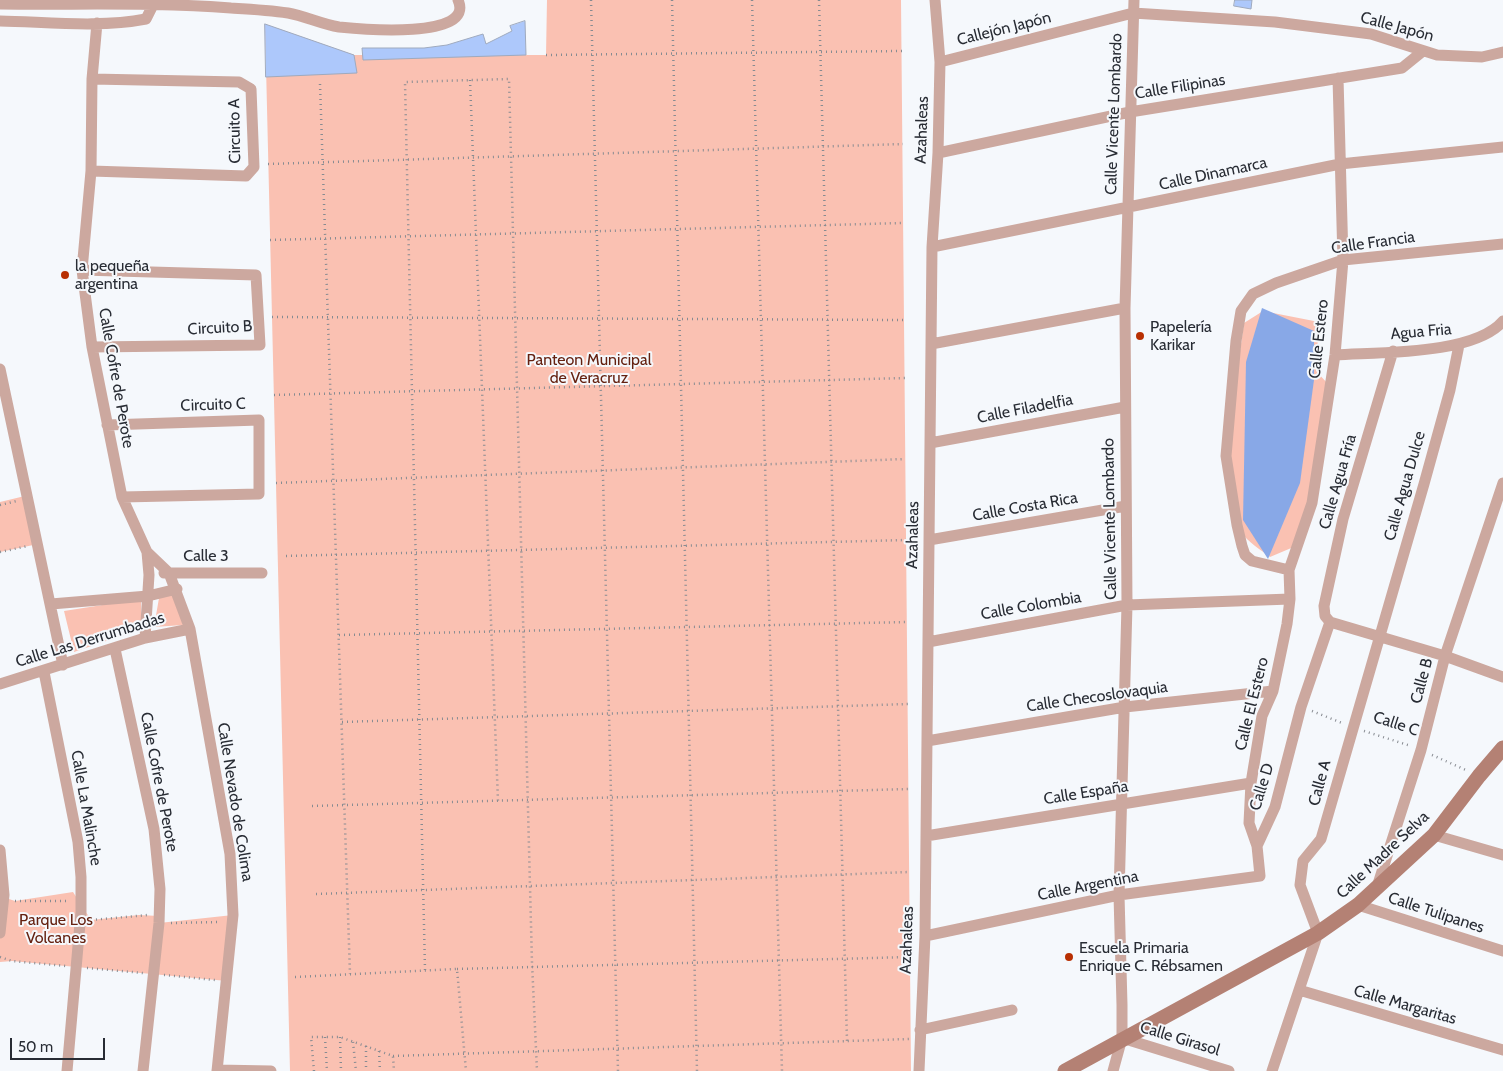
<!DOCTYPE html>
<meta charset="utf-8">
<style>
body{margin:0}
#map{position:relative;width:1503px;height:1071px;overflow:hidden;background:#f5f8fc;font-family:Cabin,sans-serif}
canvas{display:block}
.scale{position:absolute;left:10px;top:1038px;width:95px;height:22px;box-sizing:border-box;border:2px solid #282c34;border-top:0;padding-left:6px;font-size:15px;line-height:18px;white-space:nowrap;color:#282c34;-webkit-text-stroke:4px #f5f8fc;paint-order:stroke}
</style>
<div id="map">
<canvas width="1503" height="1071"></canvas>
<div class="scale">50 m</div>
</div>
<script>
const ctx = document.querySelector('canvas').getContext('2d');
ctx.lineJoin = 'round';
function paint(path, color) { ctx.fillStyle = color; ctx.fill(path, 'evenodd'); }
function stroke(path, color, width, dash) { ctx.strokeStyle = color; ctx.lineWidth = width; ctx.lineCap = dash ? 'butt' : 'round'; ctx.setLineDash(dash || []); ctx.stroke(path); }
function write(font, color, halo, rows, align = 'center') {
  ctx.font = font + ' Cabin,sans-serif'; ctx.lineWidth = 4; ctx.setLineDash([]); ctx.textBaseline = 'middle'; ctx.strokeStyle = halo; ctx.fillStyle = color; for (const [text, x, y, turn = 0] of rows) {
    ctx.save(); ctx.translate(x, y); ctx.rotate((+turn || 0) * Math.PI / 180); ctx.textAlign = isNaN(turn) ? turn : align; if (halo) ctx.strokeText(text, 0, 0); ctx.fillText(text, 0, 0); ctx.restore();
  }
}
paint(new Path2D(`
 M547,0h354l10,1071h-621l-25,-1047 89,31h192z
 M1263,311l56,11 -3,49 13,14 -26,158 -33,14c-9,-7 -22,-15 -29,-25 -26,-35 -3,-164 3,-209z
 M29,495l9,49 -38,8v-50z
 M176,594l7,31 -29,2 5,-29z
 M141,599v21l-14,14 -53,18 -10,-41z
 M73,892l18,28 48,-5 20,1v7l74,-8 -6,66 -215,-20 -12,1v-66l15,5z`), '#fac1b2');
paint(new Path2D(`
 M1262,308l52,23v49l-14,103 -32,76 -25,-39 3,-158z`), '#88a8e7');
const building = new Path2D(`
 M1235,0h17l-1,9 -17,-3z
 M525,21l1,34 -163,5 -1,-12h62l23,-3 36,-11 3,10 26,-13 -2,-5z
 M265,24l89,31 3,18 -91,4z`);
paint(building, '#adc8fb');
stroke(building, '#9faabe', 1);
stroke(new Path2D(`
 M591,0l27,1071
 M672,0l25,1071
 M752,0l30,1071
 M819,0l28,1041
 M546,55l356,-4
 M470,80l28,721
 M320,84l30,890
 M268,164l635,-20
 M270,240l633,-17
 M272,317l632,3
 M274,395l631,-17
 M276,483l629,-24
 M0,505l17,-4
 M0,552l28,-6
 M286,556l620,-16
 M339,635l568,-13
 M1312,711l30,12
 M342,722l566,-18
 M1364,731l47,15
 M1432,755l34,15
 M312,806l596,-17
 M316,894l593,-22
 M15,901h54
 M91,920l57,-5
 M171,923l49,-1
 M0,957l12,4 54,5
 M87,968l56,5
 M457,969l453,-12
 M425,970l-20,-888 104,-3 23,884 5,108
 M164,975l51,5
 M295,977l162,-8 9,102
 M325,1037l2,34
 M340,1037l1,34
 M353,1042l3,29
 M366,1046v25
 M379,1051l1,20
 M393,1056l516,-17
 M314,1071l-3,-34h29l53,19 1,15`), '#878b91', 2.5, [1, 4]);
stroke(new Path2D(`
 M0,4c77,1 155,-2 231,4 18,1 38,2 57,5 17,3 33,11 51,14 20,2 137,13 119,-27
 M0,21c48,1 99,7 146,-2l9,-18
 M97,23l-5,56 -1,92 -9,99 10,77 30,150 25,55 2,23 -4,63
 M940,62l193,-49 142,9 96,12 66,21 45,2 21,-5
 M938,153l192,-41 272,-44 21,-17
 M91,171l155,5 8,-9 -3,-78 -12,-7 -147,-3
 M932,247l408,-83 163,-17
 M82,270l174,5 4,70 -168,2
 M931,344l194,-36
 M1335,355c44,-3 139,0 168,-34
 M0,369l63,296
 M107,425l152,-5v74l-137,3
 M930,443l195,-36
 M929,540l197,-34
 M147,552l22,21 21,56 40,225 3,61 -16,156
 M1289,570l-37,-9 -7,-6 -3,-9 -5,-21 -11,-69 10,-115 5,-30 12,-17 23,-11 67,-23 160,-16
 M164,573h98
 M51,604l97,-8 29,-7
 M1330,622l-5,-6 -1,-10 19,-87 50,-168
 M1330,622l115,34 58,21
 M928,642l199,-37 163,-6
 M115,649l39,180 6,60 -1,34 -16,148
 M44,672l34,170 3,35v35l-14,159
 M0,684l145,-46 45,-9
 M927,741l198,-34 148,-16
 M1434,835l69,20
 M926,836l325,-53
 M1257,846l-8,-23 2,-40 11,-67 11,-25 14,-67 3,-25 -1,-29 23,-67 23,-148 8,-95 -5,-182
 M0,850l4,45 -4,38
 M1377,887l44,-137 24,-94 58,-173
 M1358,905l145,46
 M925,936l194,-41 141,-19 -3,-30 18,-39 26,-100 29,-85
 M1299,990l204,60
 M920,1030l92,-20
 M1122,1038l107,33
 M217,1070l54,1
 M919,1071l6,-135 7,-689 6,-94 2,-91 -5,-62
 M1113,1071l9,-33v-33l-3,-110 8,-290 -2,-297 9,-308
 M1272,1071l46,-138 -18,-48 3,-24 18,-22 103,-355 26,-94 9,-45`), '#cca89f', 11);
stroke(new Path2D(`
 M1065,1071l253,-138 40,-28 76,-70 45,-59 24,-28`), '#b48174', 15);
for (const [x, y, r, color] of [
 [65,275,5,"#b82f02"],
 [1140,336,5,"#b82f02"],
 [1069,957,5,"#b82f02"]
]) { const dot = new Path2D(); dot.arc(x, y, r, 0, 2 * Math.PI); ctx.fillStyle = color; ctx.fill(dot); stroke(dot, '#f5f8fc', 2); }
write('16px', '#282c34', '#f5f8fc', [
 ["Calle Japón",1397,27,15],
 ["Callejón Japón",1004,29,-14],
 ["Calle Filipinas",1180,87,-9],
 ["Calle Vicente Lombardo",1114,114,-88],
 ["Azahaleas",922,130,-88],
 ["Circuito A",235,131,-91],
 ["Calle Dinamarca",1213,174,-12],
 ["Calle Francia",1373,243,-8],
 ["Circuito B",220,328,-3],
 ["Agua Fria",1421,332,-5],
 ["Calle Estero",1319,339,-84],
 ["Calle Cofre de Perote",116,378,80],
 ["Circuito C",213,405,-2],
 ["Calle Filadelfia",1025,409,-11],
 ["Calle Agua Fría",1338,482,-74],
 ["Calle Agua Dulce",1405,486,-74],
 ["Calle Costa Rica",1025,507,-10],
 ["Calle Vicente Lombardo",1110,519,-91],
 ["Azahaleas",913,535,-89],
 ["Calle 3",206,556],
 ["Calle Colombia",1031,606,-10],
 ["Calle Las Derrumbadas",90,640,-17],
 ["Calle B",1422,681,-75],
 ["Calle Checoslovaquia",1097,697,-8],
 ["Calle El Estero",1252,704,-76],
 ["Calle C",1396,724,18],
 ["Calle Cofre de Perote",159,782,79],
 ["Calle A",1320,783,-75],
 ["Calle D",1262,787,-73],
 ["Calle España",1086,793,-9],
 ["Calle Nevado de Colima",235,802,81],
 ["Calle La Malinche",86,808,80],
 ["Calle Madre Selva",1383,855,-43],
 ["Calle Argentina",1088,886,-11],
 ["Calle Tulipanes",1436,913,18],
 ["Azahaleas",907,940,-88],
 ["Calle Margaritas",1405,1005,16],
 ["Calle Girasol",1180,1039,17]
]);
write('16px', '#282c34', '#f5f8fc', [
 ["la pequeña",75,266],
 ["argentina",75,284],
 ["Papelería",1150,327],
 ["Karikar",1150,345],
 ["Escuela Primaria",1079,948],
 ["Enrique C. Rébsamen",1079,966]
], 'left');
write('16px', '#652110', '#f5f8fc', [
 ["Panteon Municipal",589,360],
 ["de Veracruz",589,378],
 ["Parque Los",56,920],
 ["Volcanes",56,938]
]);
</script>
